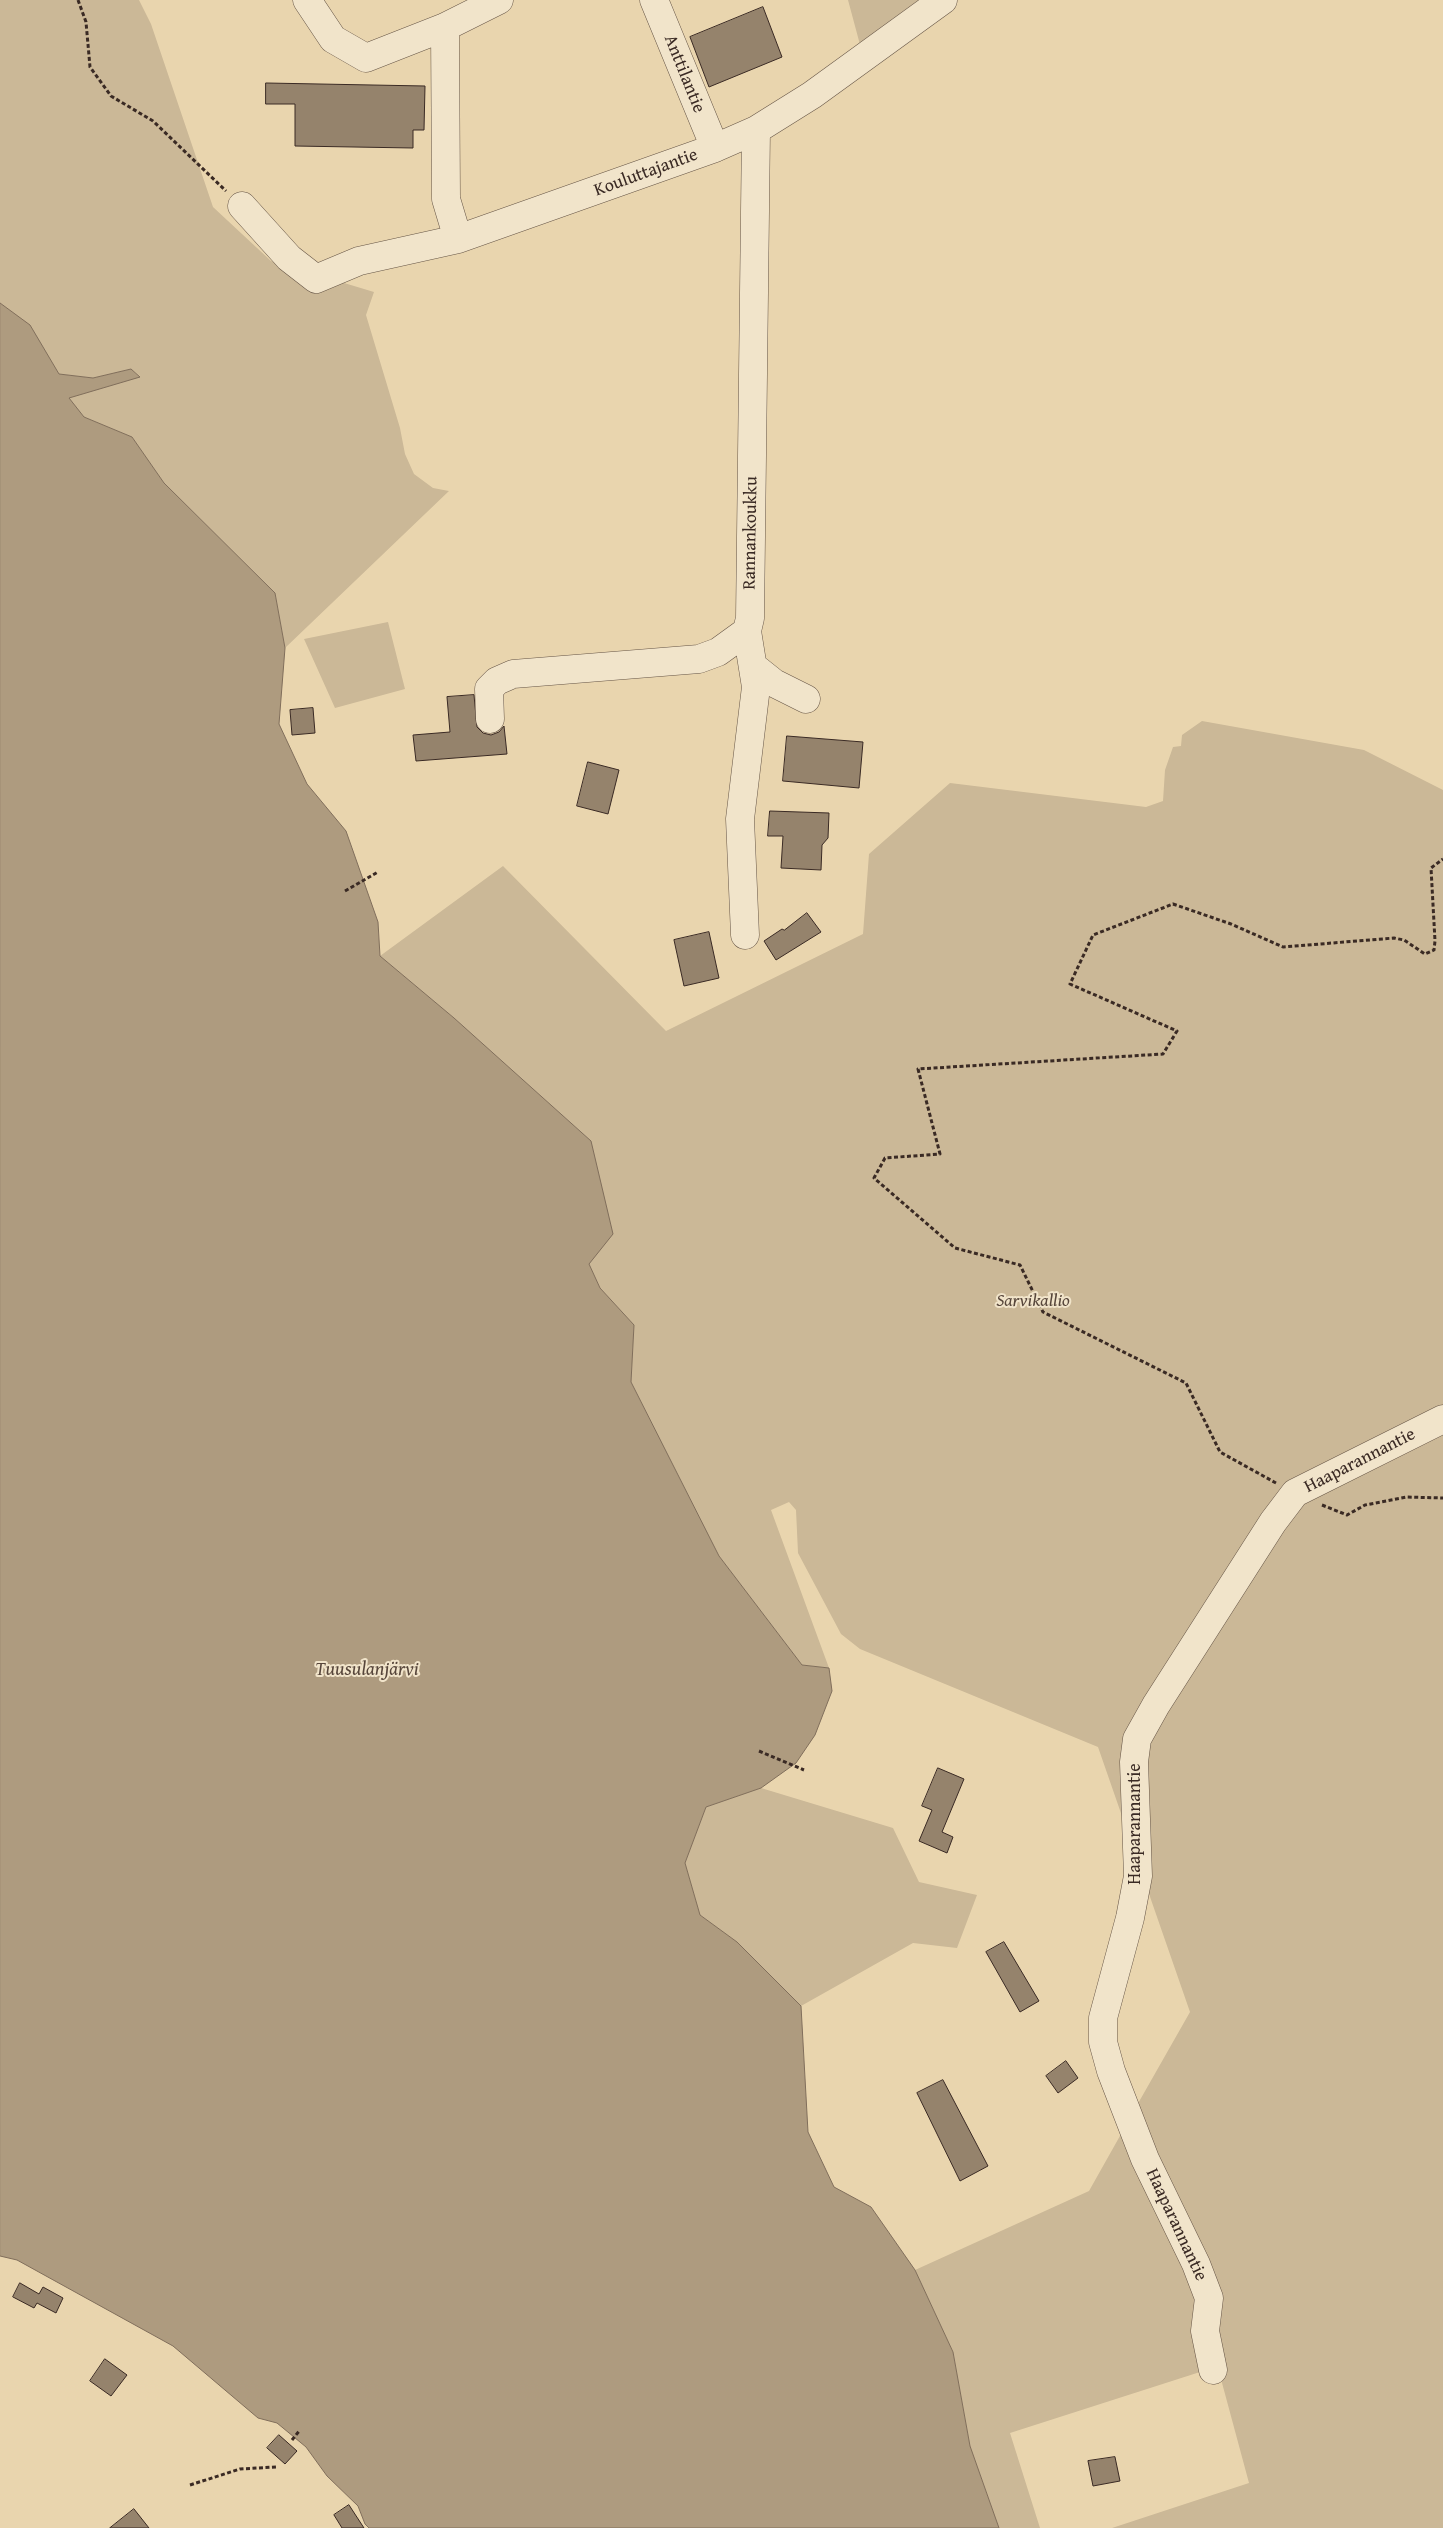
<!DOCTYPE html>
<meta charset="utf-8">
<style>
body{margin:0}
canvas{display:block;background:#e9d5ae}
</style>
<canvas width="1443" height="2528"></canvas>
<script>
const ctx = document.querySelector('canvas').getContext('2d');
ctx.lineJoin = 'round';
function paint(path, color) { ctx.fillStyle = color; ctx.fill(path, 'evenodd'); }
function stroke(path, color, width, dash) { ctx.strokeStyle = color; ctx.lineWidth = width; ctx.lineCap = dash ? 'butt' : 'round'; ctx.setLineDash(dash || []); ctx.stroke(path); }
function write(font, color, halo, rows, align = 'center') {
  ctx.font = font + ' "Gentium Book Plus",serif'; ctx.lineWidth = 4; ctx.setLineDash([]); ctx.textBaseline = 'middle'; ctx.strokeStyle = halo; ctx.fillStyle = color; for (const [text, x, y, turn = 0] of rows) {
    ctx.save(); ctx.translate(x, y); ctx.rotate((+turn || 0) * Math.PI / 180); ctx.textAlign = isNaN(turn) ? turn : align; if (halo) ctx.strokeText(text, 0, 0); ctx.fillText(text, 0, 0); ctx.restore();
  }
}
paint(new Path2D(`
 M0,0h139l12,24 62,183 58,54 103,31 -8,23 34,113 5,26 9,20 19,14 16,3 -164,157 -10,-55 -111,-110 -32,-46 -48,-20 -16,-19 72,-22 -9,-7 -38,9 -34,-4 -29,-48 -30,-23z
 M848,0h109l-91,67z
 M388,622l17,67 -70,19 -31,-69z
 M1202,721l162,29 79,40v1738h-331l137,-45 -31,-115 -86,-254 58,-102 -92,-265 -238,-98 -19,-15 -43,-81 -2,-43 -7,-8 -18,8 58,158 -27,-3 -83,-109 -88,-174 3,-57 -34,-37 -11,-24 2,-123 -137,-123 -74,-62 123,-90 163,165 197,-97 6,-80 81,-71 196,24 17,-6 2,-31 8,-23 8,-1 1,-11z
 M761,1788l132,40 26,54 58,13 -20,53 -44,-5 -112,63 -64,-64 -37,-27 -15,-52 21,-56z
 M1125,2127l79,173 -4,72 -190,61 30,95h-41l-29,-82 -17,-94 -38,-82 174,-79z`), '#cbb897');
const water = new Path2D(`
 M0,303l30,22 29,49 34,4 38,-9 9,8 -71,21 15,19 48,20 32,46 111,110 10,55 -6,76 28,60 39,47 32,91 2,34 74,62 137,123 22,93 -24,30 11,24 34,37 -3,57 88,174 83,109 27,3 3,23 -17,44 -19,28 -35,25 -55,19 -21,56 15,52 37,27 64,64 7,126 26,55 37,20 44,63 38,82 17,94 29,82h-630l-4,-4 -7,-18 -31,-30 -21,-29 -29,-24 -19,-5 -85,-72 -156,-86 -17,-4z`);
paint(water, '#ae9b7f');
stroke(water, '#806e5b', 1);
const building = new Path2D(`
 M763,7l19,50 -73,30 -19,-50z
 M266,83l159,3 -1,44h-11v18l-118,-2v-42h-29z
 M474,695l3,32 6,6 8,2 8,-3 5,-6 3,28 -91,7 -3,-26 37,-3 -3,-35z
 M313,708l2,25 -23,2 -2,-25z
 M787,736l76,6 -4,46 -76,-7z
 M588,762l31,8 -11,44 -31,-8z
 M770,811l59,2 -1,25 -6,7 -1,25 -40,-2 2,-32h-15z
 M807,913l14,19 -45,28 -12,-19 18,-12 2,1z
 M709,932l10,46 -35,8 -10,-46z
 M938,1768l26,11 -22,53 11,5 -6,16 -28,-12 13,-31 -10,-4z
 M1004,1942l35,59 -19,11 -34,-60z
 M1066,2061l12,17 -20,15 -12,-17z
 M943,2080l45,86 -28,15 -43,-88z
 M20,2283l19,11 4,-7 20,11 -7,15 -19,-10 -3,5 -21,-11z
 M105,2359l22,16 -16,21 -21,-15z
 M279,2435l18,16 -12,13 -18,-16z
 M1115,2457l5,24 -27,5 -5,-25z
 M349,2505l15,23h-22l-8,-13z
 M134,2509l15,19h-39z`);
paint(building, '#95836c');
stroke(building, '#3a2a24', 1);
const minor = new Path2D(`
 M307,0l26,39 33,19 79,-31 54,-27
 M654,0l61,148
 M445,27l1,172 12,40
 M242,206l47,52 27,21 43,-18 99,-22 257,-91 41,-18 56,-35 131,-95
 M754,667l20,16 32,16
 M490,719l-1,-30 8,-8 16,-7 186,-15 19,-7 29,-21
 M745,935l-5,-116 16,-132 -9,-56 3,-13 6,-488
 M1213,2370l-8,-39 4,-33 -13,-34 -51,-105 -34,-88 -8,-29v-24l27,-100 8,-42 -4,-114 3,-23 19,-34 117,-183 22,-29 148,-74`);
stroke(minor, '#665546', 29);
stroke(new Path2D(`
 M78,0l8,22 4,45 21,29 42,25 73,70
 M345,891l33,-19
 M1276,1483l-56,-31 -34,-69 -143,-71 -23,-47 -65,-17 -81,-70 11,-20 55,-4 -22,-85 245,-15 14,-23 -107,-47 23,-49 80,-31 58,20 52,23 111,-9 10,2 21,14 9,-4 1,-9 -4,-73 12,-9
 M1322,1505l25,10 18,-10 42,-8 36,1
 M759,1751l45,19
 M292,2440l8,-10
 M190,2485l50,-16 36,-2`), '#3a2a24', 3, [4, 2.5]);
stroke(minor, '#f1e4ca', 28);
write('18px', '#3a2a24', '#f1e4ca', [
 ["Anttilantie",684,74,68],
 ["Kouluttajantie",646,173,-20],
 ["Rannankoukku",751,533,-89],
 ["Haaparannantie",1360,1461,-27],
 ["Haaparannantie",1135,1824,-90],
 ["Haaparannantie",1176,2225,65]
]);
write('italic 18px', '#57463b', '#f1e4ca', [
 ["Sarvikallio",1033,1301]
]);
write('italic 19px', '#57463b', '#f1e4ca', [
 ["Tuusulanjärvi",367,1670]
]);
</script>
